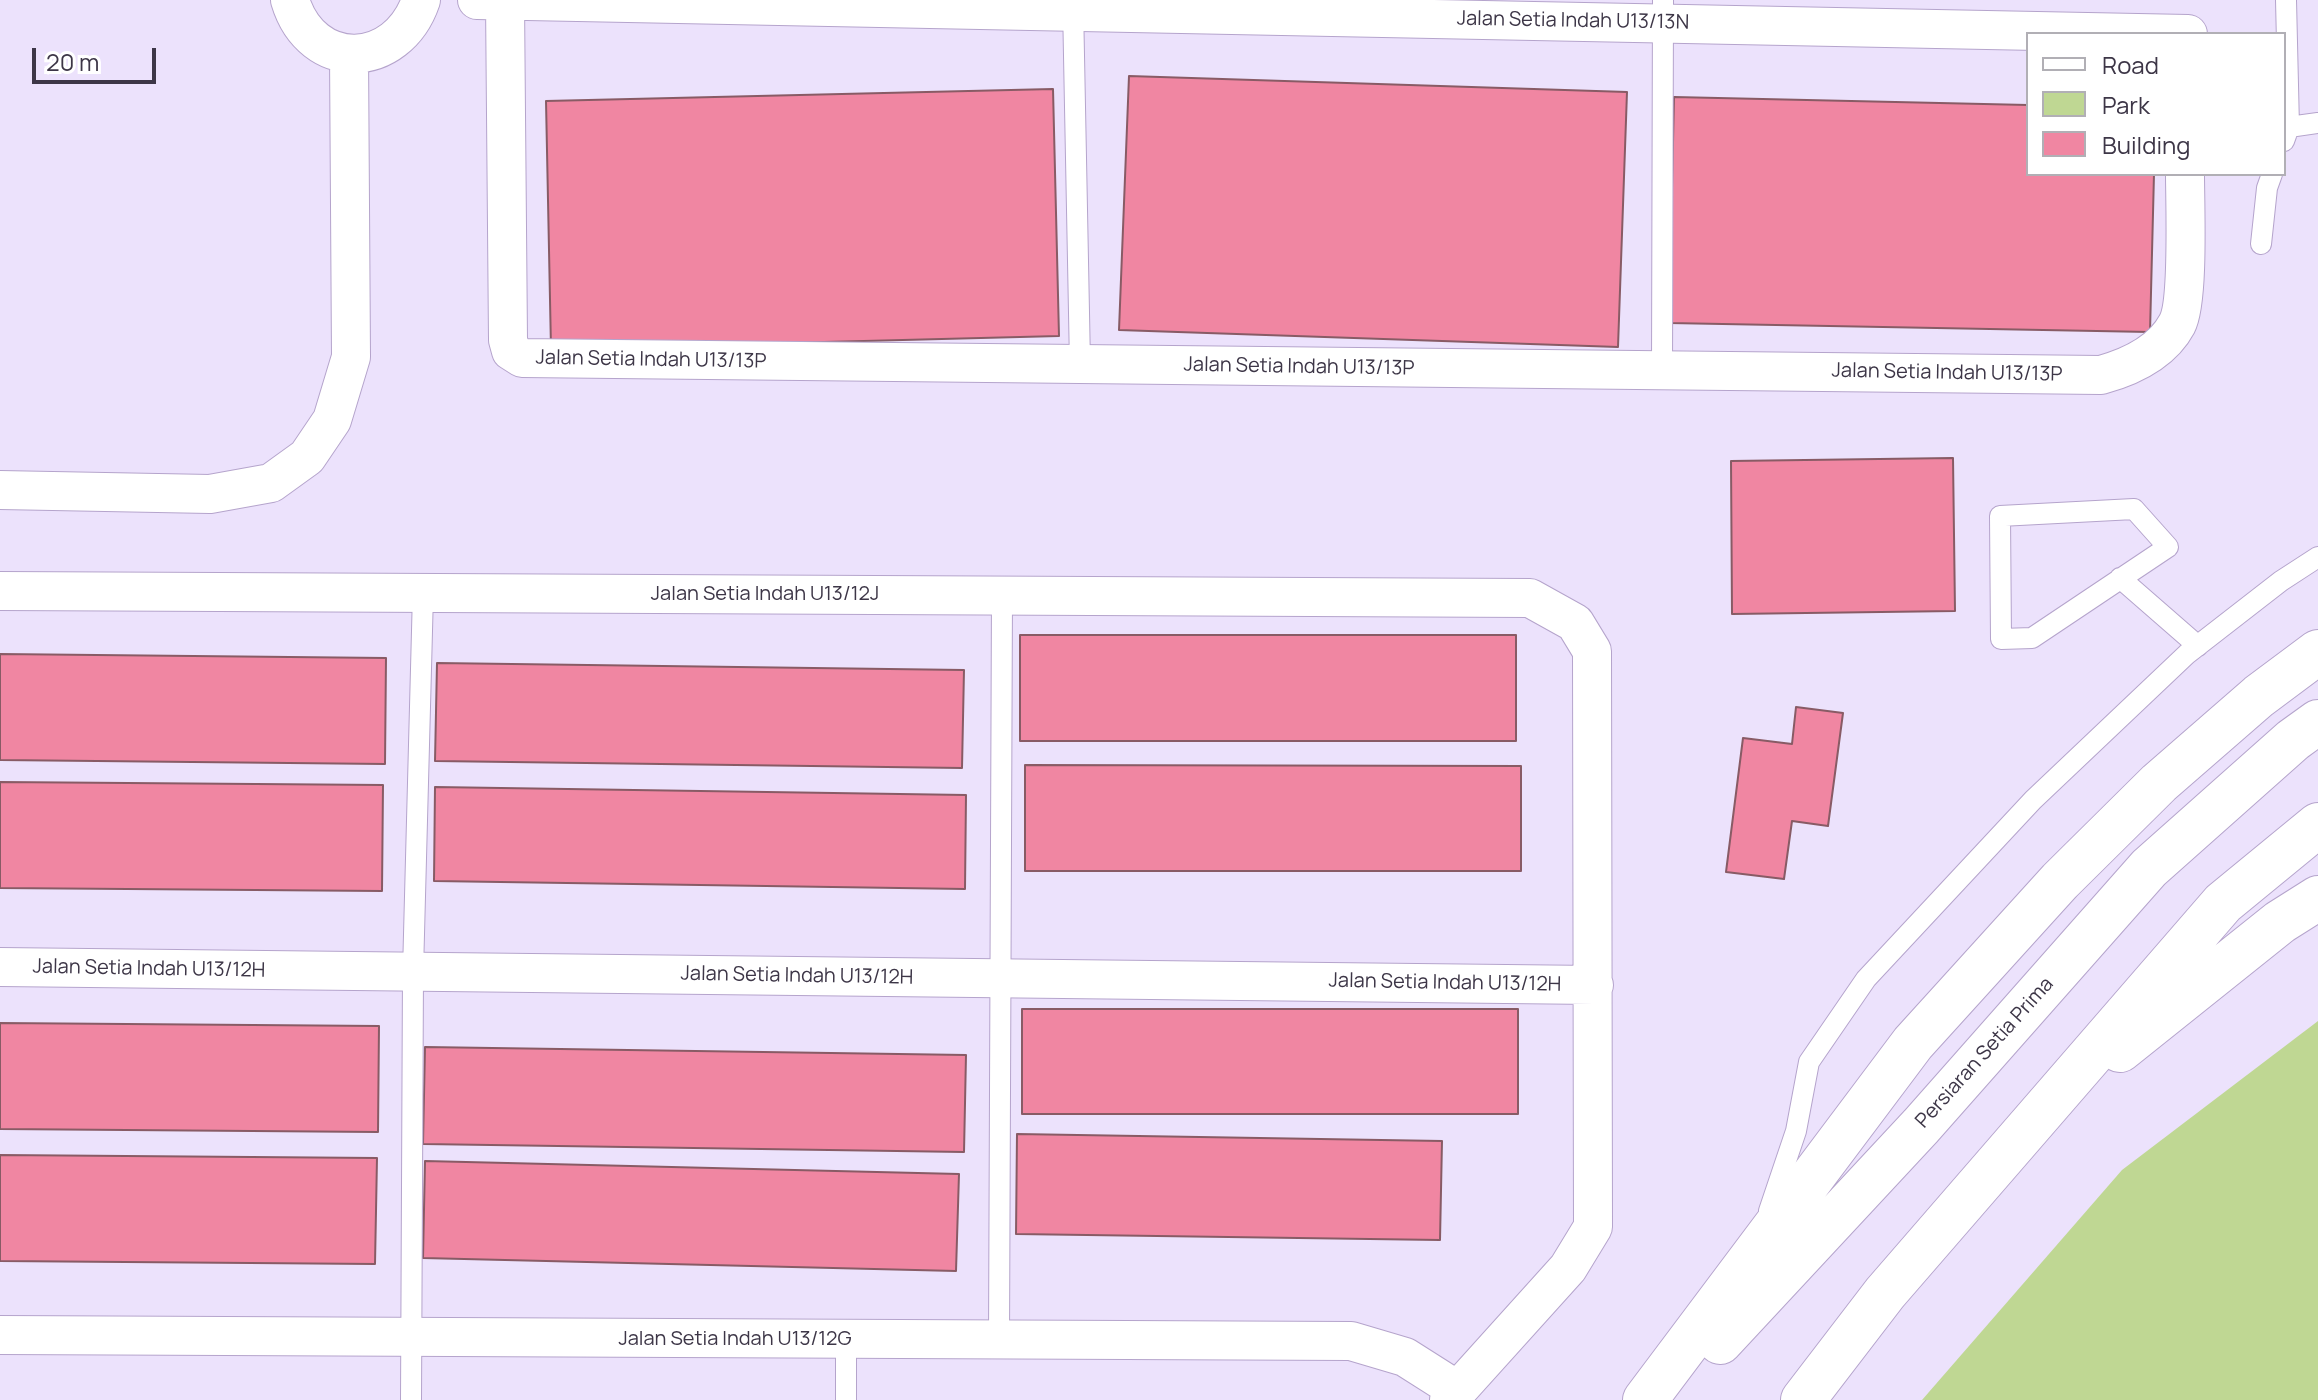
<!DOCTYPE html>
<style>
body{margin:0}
#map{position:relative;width:2318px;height:1400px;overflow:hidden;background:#ece2fc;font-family:Manrope,sans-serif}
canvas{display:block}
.legend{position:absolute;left:2026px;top:32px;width:260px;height:144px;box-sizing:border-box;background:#fff;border:2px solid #b1afb5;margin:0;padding:10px 14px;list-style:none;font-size:24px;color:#3d3647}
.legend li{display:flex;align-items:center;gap:16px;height:40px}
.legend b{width:40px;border:2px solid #b1afb5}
.scale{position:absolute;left:32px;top:48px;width:124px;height:36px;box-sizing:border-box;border:4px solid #3d3647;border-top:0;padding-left:10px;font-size:24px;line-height:28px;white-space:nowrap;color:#3d3647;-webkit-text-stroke:6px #fff;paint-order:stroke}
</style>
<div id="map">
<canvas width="2318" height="1400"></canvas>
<ul class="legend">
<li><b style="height:10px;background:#fff"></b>Road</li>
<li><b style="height:22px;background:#bfd793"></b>Park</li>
<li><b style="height:22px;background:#f086a2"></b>Building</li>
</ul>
<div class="scale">20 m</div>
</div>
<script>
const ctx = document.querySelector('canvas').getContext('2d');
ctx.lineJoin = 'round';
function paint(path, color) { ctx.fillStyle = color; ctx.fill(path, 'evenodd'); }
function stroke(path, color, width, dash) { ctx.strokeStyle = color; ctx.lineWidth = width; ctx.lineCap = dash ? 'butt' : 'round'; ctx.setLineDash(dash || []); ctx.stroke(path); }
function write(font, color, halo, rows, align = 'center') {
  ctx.font = font + ' Manrope,sans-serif'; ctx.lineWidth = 6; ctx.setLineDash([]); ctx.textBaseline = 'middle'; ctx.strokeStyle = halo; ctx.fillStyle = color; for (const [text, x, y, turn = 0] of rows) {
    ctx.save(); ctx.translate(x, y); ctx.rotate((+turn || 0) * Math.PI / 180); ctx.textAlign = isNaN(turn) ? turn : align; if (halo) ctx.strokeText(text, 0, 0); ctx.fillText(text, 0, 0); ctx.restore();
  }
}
paint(new Path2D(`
 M2318,1021v379h-396l200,-230z`), '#bfd793');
const building = new Path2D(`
 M1129,76l498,16 -9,255 -499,-17z
 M1053,89l6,247 -508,13 -5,-248z
 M1674,97l354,8v69h126l-4,158 -481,-9z
 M1953,458l2,153 -223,3 -1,-153z
 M1020,635h496v106h-496z
 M0,654l386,4 -1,106 -385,-4z
 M437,663l527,7 -2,98 -527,-7z
 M1796,707l47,6 -15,113 -36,-5 -8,58 -58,-7 17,-134 49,6z
 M1025,765l496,1v105h-496z
 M0,782l383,3 -1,106 -382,-3z
 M435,787l531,8 -1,94 -531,-8z
 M1022,1009h496v105h-496z
 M0,1023l379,3 -1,106 -378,-3z
 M425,1047l541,8 -2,97 -541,-8z
 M1017,1134l425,7 -2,99 -424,-6z
 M0,1155l377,3 -2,106 -375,-3z
 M425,1161l534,13 -3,97 -533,-13z`);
paint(building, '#f086a2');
stroke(building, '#885b65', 2);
const lane = new Path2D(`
 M1073,4l7,360
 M2289,127l29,-4
 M2284,141l5,-14 -3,-127
 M2261,244l6,-56 5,-14
 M1662,370l1,-370
 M2134,509l34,38 -136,91 -31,1 -1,-123z
 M2120,578l78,68
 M1769,1211l27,-80 13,-69 57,-83 167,-179 154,-146 94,-73 37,-24
 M999,1339l3,-744
 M411,1400l2,-428 10,-379
 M846,1400v-61`);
const street = new Path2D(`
 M290,0c22,73 107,70 131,0
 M477,0l1711,34
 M505,1l3,339 3,11 11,7 1579,17c29,-8 61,-23 76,-51 12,-22 8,-120 8,-150
 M0,490l210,4 61,-11 36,-26 25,-37 19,-63 -2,-303
 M0,591l1530,7 45,25 17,28 1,576 -25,41 -119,132
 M0,967l1594,18
 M0,1335l1351,6 54,16 52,33`);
const secondary = new Path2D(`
 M2120,1050l160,-128 38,-24
 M1720,1342l201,-216 228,-258 144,-128 25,-18
 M1645,1400l268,-357 147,-162 99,-98 100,-87 59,-44
 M1803,1400l82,-107 338,-390 95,-78`);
stroke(lane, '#b5a4cc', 22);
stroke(street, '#b5a4cc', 40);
stroke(secondary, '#b5a4cc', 46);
stroke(lane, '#fff', 20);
stroke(street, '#fff', 38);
stroke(secondary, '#fff', 44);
write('20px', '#3d3647', '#fff', [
 ["Jalan Setia Indah U13/13N",1573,21,1],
 ["Jalan Setia Indah U13/13P",651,360,1],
 ["Jalan Setia Indah U13/13P",1299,367,1],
 ["Jalan Setia Indah U13/13P",1947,373,1],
 ["Jalan Setia Indah U13/12J",765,594],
 ["Jalan Setia Indah U13/12H",149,969,1],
 ["Jalan Setia Indah U13/12H",797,976,1],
 ["Jalan Setia Indah U13/12H",1445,983,1],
 ["Persiaran Setia Prima",1985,1053,-48],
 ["Jalan Setia Indah U13/12G",735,1339]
]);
</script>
